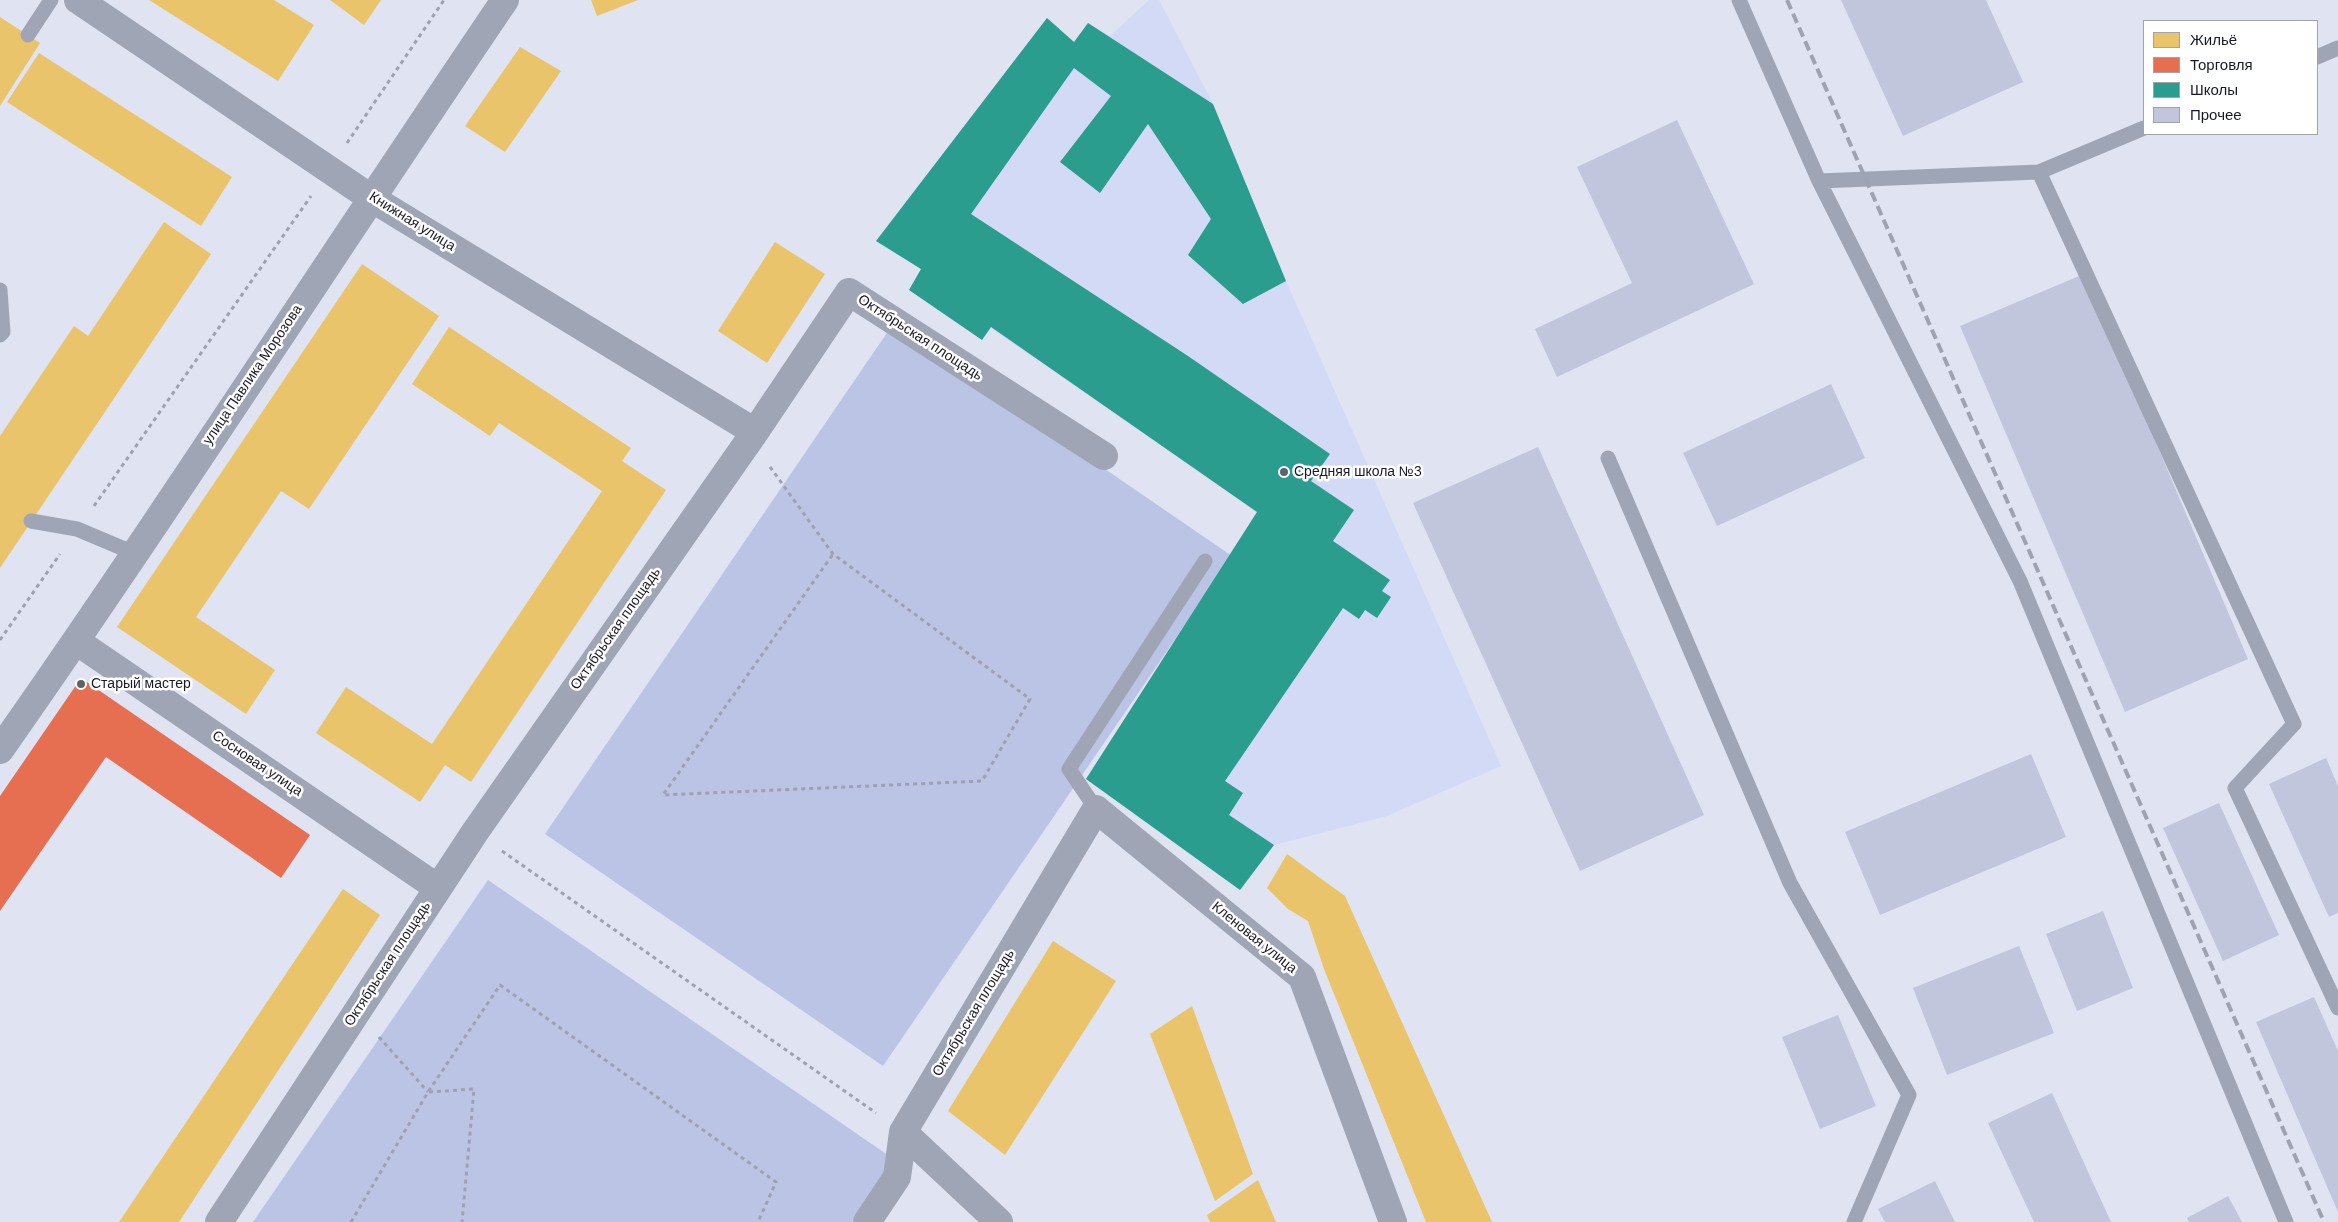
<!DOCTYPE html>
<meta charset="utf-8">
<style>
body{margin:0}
#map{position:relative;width:2338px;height:1222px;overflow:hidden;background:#dfe3f2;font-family:"DM Sans",sans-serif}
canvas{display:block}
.legend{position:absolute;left:2143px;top:20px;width:175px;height:115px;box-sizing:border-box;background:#fff;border:1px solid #a3a4a9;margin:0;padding:6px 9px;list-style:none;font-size:15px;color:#181b27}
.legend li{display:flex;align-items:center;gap:10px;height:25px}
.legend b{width:25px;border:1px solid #a3a4a9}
</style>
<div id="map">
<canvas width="2338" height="1222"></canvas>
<ul class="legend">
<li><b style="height:14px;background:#e9c46a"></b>Жильё</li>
<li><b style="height:14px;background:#e76f51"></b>Торговля</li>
<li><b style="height:14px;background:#2a9d8f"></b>Школы</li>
<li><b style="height:14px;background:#c1c6dd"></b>Прочее</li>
</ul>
</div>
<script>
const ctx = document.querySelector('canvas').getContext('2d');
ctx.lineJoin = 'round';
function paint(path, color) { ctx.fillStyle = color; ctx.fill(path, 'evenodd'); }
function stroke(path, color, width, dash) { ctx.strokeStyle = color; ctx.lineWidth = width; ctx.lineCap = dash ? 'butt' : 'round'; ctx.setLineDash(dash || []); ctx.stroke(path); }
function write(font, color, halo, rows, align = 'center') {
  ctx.font = font + ' "DM Sans",sans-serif'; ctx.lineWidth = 5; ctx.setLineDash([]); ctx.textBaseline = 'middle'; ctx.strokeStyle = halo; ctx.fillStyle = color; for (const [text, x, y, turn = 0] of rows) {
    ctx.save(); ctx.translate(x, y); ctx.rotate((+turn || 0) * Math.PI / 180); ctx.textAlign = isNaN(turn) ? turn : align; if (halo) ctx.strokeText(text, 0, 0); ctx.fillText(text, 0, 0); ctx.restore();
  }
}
paint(new Path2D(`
 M1149,0h10l54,104 73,177 215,485 -114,50 -113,29 -34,45 -154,-111 171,-267 -266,-184 -9,12 -73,-50 12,-21 -45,-28 171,-223 27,24 14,-19 22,13z`), '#d2daf6');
paint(new Path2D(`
 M893,324l339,232 -349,510 -338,-232z
 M488,880l407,280 -43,62h-599z`), '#bbc4e5');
paint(new Path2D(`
 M149,0h125l40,25 -36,56z
 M330,0h51l-17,25z
 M591,0h47l-41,16z
 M0,17l40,26 -40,63z
 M520,47l41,24 -56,81 -40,-26z
 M39,53l193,124 -31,49 -194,-124z
 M164,222l47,32 -211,314v-132l74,-110 14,10z
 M775,242l50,32 -58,89 -49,-32z
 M362,264l77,52 -130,193 -28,-18 -85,126 79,53 -29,44 -129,-87z
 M449,327l182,121 -9,13 44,29 -195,292 -26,-17 -25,37 -104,-69 30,-46 86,57 170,-253 -103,-68 -9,13 -78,-52z
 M1287,854l58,42 147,326h-66l-102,-253 -16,-48 -20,-12 -21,-21z
 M343,889l37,26 -201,307h-60z
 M1053,941l63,40 -111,174 -57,-44z
 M1192,1006l61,168 -38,27 -65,-167z
 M1258,1180l18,42h-66l-3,-7z`), '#e9c46a');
paint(new Path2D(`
 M81,678l229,157 -29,43 -175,-121 -106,154v-115z`), '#e76f51');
paint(new Path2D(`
 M1047,18l27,24 14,-19 125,81 73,177 -43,23 -55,-49 23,-36 -63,-95 -48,69 -40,-31 51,-66 -37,-28 -103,146 217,142 142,98 -19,27 43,29 -21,31 57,39 -8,11 9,6 -14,21 -12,-8 -6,9 -16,-11 -118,173 18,12 -14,22 45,30 -34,45 -154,-111 171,-267 -266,-185 -9,13 -73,-50 12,-21 -45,-28z`), '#2a9d8f');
paint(new Path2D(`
 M1841,0h145l37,82 -120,54z
 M1677,120l77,164 -197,93 -22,-48 97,-46 -55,-116z
 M2084,274l164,385 -123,53 -165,-386z
 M1831,384l34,74 -148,68 -34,-73z
 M1538,447l166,368 -124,56 -167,-368z
 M2031,754l35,83 -186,78 -35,-83z
 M2326,758l12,28v127l-9,4 -60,-133z
 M2219,803l60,132 -56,26 -60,-133z
 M2103,911l30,77 -56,23 -31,-77z
 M2019,946l35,87 -107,42 -34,-87z
 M2314,997l24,54v161l-82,-190z
 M1838,1015l38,91 -56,23 -38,-92z
 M2052,1093l59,129h-77l-46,-99z
 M1935,1181l20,41h-70l-7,-13z
 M2228,1196l14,26h-53l-2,-4z`), '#c1c6dd');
stroke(new Path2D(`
 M347,143l97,-143
 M770,467l63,87 197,145 -48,82 -319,14 170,-241
 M94,506l217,-310
 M0,640l60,-86
 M502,851l374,262
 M379,1037l49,55
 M429,1092l45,-3 -12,133
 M351,1222l77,-130 72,-107 276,197 -18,40`), '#9ea2b0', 3, [4, 4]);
stroke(new Path2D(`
 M1739,0l80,181
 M28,35l23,-35
 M2317,57l21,-9
 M2039,172l105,-44
 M0,290l3,42 -3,3
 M1608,458l182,425 119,212 -55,127
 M31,521l46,8 57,24
 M1096,809l-27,-40 136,-208
 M2286,1222l-266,-641 -201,-400 220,-9 255,552 -59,64 103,220`), '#a0a5b6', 15);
stroke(new Path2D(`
 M78,0l293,198 384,234
 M76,641l362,247
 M903,1132l96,90
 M219,1222l256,-390 280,-400 94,-140 255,164
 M867,1222l30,-45 6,-45 193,-323 206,168 91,245`), '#a0a5b6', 28);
stroke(new Path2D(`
 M0,750c173,-247 336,-501 505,-750`), '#a0a5b6', 28);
stroke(new Path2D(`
 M1787,0l537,1222`), '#9fa3b1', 4, [10, 5]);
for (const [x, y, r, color] of [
 [1284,472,5,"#5e616e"],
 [81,684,5,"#5e616e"]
]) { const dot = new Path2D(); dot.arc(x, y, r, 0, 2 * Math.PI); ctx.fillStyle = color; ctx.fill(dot); stroke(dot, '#fff', 2); }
write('14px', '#181b27', '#fff', [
 ["Книжная улица",412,222,32],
 ["Октябрьская площадь",920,338,33],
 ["улица Павлика Морозова",253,375,-56],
 ["Октябрьская площадь",616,629,-55],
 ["Сосновая улица",257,764,34],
 ["Кленовая улица",1254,938,39],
 ["Октябрьская площадь",388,964,-57],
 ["Октябрьская площадь",974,1013,-59]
]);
write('14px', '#181b27', '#fff', [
 ["Средняя школа №3",1294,472],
 ["Старый мастер",91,684]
], 'left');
</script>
